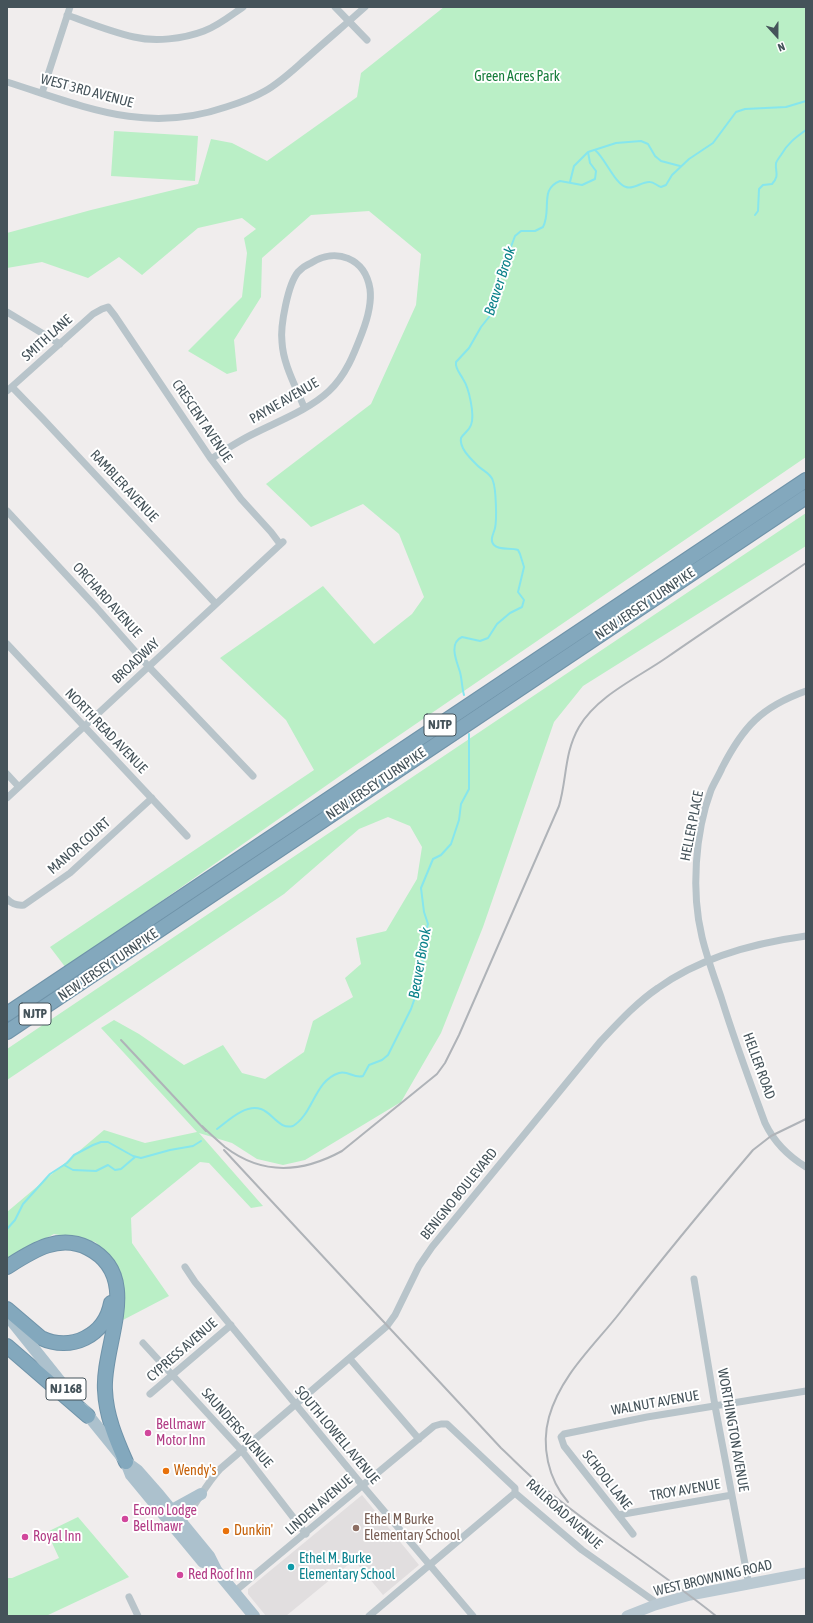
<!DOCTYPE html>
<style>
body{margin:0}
#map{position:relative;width:813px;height:1623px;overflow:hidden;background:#f0eded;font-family:"Asap Condensed",sans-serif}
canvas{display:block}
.frame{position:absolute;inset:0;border:8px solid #45535a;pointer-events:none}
.north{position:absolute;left:757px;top:16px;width:40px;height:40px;-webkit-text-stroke:3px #fff;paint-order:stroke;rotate:159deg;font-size:11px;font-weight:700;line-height:16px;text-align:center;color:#45535a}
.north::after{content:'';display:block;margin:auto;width:14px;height:18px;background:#45535a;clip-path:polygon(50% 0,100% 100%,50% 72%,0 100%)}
</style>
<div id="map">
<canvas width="813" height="1623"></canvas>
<div class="frame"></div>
<div class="north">N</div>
</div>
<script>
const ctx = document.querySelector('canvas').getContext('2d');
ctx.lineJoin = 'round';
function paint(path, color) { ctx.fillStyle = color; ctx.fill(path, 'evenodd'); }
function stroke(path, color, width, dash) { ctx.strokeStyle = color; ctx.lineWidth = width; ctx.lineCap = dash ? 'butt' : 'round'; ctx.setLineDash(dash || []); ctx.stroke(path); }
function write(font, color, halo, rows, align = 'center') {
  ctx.font = font + ' "Asap Condensed",sans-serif'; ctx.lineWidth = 4; ctx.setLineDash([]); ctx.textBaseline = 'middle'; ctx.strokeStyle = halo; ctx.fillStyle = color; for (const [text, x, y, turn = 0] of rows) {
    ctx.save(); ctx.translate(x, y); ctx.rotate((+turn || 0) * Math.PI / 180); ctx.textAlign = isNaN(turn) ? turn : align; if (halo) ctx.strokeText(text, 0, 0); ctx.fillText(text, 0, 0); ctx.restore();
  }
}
paint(new Path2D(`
 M362,1495l57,70 -36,30 -29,-35 -68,56h-20l-18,-22v-5z`), '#e1dedf');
paint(new Path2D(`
 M444,7h362v450l-459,314 -281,197 -16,-21 264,-177 -28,-50 -66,-62 103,-72 51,58 38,-30 12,-17 -25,-63 -36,-30 -52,23 -45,-43 105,-80 45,-99 5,-51 -52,-43 -58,4 -49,43 -1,39 -27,43 3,31 -10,3 -39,-23 54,-54 5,-44 -3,-15 12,-9 -14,-11 -44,10 -56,47 -23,-18 -31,21 -46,-16 -35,6v-35l84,-23 107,-26 13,-45 21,4 35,18 90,-64 4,-24z
 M114,131l84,5 -3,45 -84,-5z
 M806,513v33l-223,140 -29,36 -71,205 -42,106 -40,69 -96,58 -22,5 -26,-6 -25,-16 -33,-10 64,73 -12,2 -42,-45 -9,-1 -69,56 1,25 37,53 -46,24 -10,-61 -18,-17 -41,-8 -47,25v-47l97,-82 41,13 52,-11 -96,-104 13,-8 25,14 45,31 39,-20 19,28 23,6 39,-27 9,-31 40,-24 -8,-19 16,-14 -5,-26 30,-7 31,-52 5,-32 -12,-21 -22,-9 -29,12 -75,65 -277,186v-31z
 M78,1517l51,60 -83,39h-39v-38h5l47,-20 -12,-26z`), '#baefc6');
stroke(new Path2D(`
 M595,150c10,8 20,34 31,37 8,3 16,-6 24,-5 4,0 7,4 11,5l5,-2 6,-10 17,-16 24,-16 23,-31 9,-3 41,-2 20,-6
 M570,182l4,-16 14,-14 28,-9 25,-2 7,3 7,12 6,5 19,5
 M755,215l3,-4 1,-22 4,-4 9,-1c8,-9 3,-11 4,-21 1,-3 3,-5 5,-8 7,-12 14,-17 25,-25
 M464,695c-2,-7 -2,-15 -4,-23 -3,-10 -12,-29 2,-35l18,4 8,-3 9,-14 13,-11 12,-6 2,-7 -6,-8 6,-25 -4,-13 -2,-4c-7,-3 -18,1 -24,-5 -5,-5 0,-12 1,-17 2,-9 1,-39 -2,-47 -2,-8 -10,-10 -15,-15 -7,-7 -19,-18 -17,-28 3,-5 8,-7 10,-13 4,-10 -2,-37 -8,-46 -3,-6 -8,-10 -7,-17l13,-14 12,-21 12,-15 4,-11 2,-22 16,-43 6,-5h14l8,-4c9,-17 -4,-38 17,-46l22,4 13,-6 1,-8 -6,-8 -2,-11
 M217,1129c12,-9 28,-25 44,-20 12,4 18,21 32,17 21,-13 21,-45 46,-53 9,-3 15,6 24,3l6,-11 13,-5 6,-5 23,-46 7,-20 7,-41 -1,-12 4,-12 -4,-12 -3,-24 12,-29 8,-4 10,-11 8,-24 2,-16 8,-15v-55
 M64,1165l9,5 23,1 12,-6 7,5 6,-1 14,-12
 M7,1229l8,-9 8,-16 27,-30 17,-11 7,-8 19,-10 8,-3h7l25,14 8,2 29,-8 23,-4 8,-5`), '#86e6ed', 2);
const highway = new Path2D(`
 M7,1014l799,-534
 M7,1032l799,-535
 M7,1267c24,-15 51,-34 81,-19 56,28 14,97 17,142 1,26 11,49 21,72
 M7,1309l34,29c30,14 64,-2 70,-35
 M7,1346l81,70`);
stroke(highway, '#6f93a9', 16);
stroke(new Path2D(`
 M335,7l32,33
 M67,15c22,8 44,17 67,22 21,5 49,2 70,-6 14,-5 26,-15 39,-24
 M7,82c76,24 138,53 219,25 13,-4 27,-9 39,-16 16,-9 29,-22 43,-34 19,-17 38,-33 57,-50
 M42,93l28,-86
 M7,312l53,32
 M12,387l31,32 173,185
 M7,391l86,-77 9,-5 6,-2 7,9 96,143 30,40 30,33 9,12
 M211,459c14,-9 29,-19 44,-26 24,-12 55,-24 74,-42 17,-16 25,-37 33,-58 5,-13 10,-29 8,-44 -5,-31 -34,-42 -59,-26 -5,2 -9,5 -13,9 -10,12 -18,54 -16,70 1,22 14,45 22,65
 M7,511l89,96 53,60 104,109
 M7,644l180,192
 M806,691c-45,16 -63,36 -84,77 -3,7 -8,15 -11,22 -16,43 -20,102 -9,147 5,21 13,42 20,63 13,42 28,82 43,123 9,19 23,33 41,44
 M7,774l12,13
 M7,798l276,-256
 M7,899c5,5 10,7 17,6l46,-32 82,-75
 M185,1267l10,15 167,203 111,131
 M694,1279l21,127 34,179
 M143,1343l99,108 64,83
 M350,1359l69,80
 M150,1394l81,-69
 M618,1515l114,-20
 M179,1525c16,-17 25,-39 41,-56l167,-143 8,-11 24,-49 13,-19 168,-205c18,-19 36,-39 58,-54 43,-31 96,-45 148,-52
 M633,1534l-69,-88 -3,-9 3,-3 83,-17 159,-26
 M234,1592l200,-166 7,-2h6l68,64v5l67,57 72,51 1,4
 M129,1597l9,19
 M369,1616l146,-123`), '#b8c4ca', 7);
stroke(new Path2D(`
 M627,1616l28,-11 35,-10 116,-22`), '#bac9d2', 11);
stroke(new Path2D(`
 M7,1315l64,80
 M83,1409l43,53 11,8 22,25 50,61 7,14 38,46
 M126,1462l5,13 72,87
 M172,1510l29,-16`), '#acc1cd', 12);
stroke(highway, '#83a8bd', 14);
stroke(new Path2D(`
 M121,1040l85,91
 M202,1126c7,7 15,14 23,21 38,29 77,26 117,4l95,-77 8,-11 14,-28 100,-229c8,-27 5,-53 20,-79 18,-31 58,-49 87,-69 46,-32 93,-63 140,-95
 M224,1150l277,298c14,13 27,27 42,39 55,46 117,84 173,129
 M568,1502c-20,-23 -27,-56 -19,-85 12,-43 47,-73 73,-107 42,-54 86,-107 131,-160l18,-14 35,-17`), '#afb3b8', 2);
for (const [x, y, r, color] of [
 [148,1433,4,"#d1479c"],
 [166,1471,4,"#e8710a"],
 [125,1519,4,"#d1479c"],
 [356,1528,4,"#8d6e63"],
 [226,1531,4,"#e8710a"],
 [25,1537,4,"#d1479c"],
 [291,1567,4,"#0f9aa8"],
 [180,1575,4,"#d1479c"]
]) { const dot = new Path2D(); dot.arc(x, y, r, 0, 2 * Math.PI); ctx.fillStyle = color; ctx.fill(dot); stroke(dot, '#fff', 1.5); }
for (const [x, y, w] of [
 [440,725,32],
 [35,1014,32],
 [66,1389,40]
]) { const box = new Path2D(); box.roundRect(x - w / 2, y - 11, w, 22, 3); ctx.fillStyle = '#fff'; ctx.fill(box); stroke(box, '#45535a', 1); }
write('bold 13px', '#45535a', null, [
 ["NJTP",440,725],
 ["NJTP",35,1014],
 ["NJ 168",66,1389]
]);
write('14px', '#157c3a', '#fff', [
 ["Green Acres Park",517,77]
]);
write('14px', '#45535a', '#fff', [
 ["WEST 3RD AVENUE",87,91,15],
 ["SMITH LANE",47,338,-42],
 ["PAYNE AVENUE",284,401,-30],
 ["CRESCENT AVENUE",202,421,56],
 ["RAMBLER AVENUE",124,486,47],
 ["ORCHARD AVENUE",107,600,48],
 ["NEW JERSEY TURNPIKE",645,604,-34],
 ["BROADWAY",136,661,-43],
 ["NORTH READ AVENUE",106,731,46],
 ["NEW JERSEY TURNPIKE",376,784,-34],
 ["HELLER PLACE",692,826,-79],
 ["MANOR COURT",79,846,-41],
 ["NEW JERSEY TURNPIKE",108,965,-34],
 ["HELLER ROAD",759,1066,70],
 ["BENIGNO BOULEVARD",459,1194,-51],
 ["CYPRESS AVENUE",182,1350,-41],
 ["WALNUT AVENUE",655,1403,-10],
 ["SAUNDERS AVENUE",237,1428,49],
 ["WORTHINGTON AVENUE",733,1430,80],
 ["SOUTH LOWELL AVENUE",337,1435,50],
 ["SCHOOL LANE",607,1480,52],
 ["TROY AVENUE",685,1490,-10],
 ["LINDEN AVENUE",319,1505,-41],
 ["RAILROAD AVENUE",564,1514,42],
 ["WEST BROWNING ROAD",713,1578,-13]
]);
write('14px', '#b23c85', '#fff', [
 ["Bellmawr",156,1425],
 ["Motor Inn",156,1441],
 ["Econo Lodge",133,1511],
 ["Bellmawr",133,1527],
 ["Royal Inn",33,1537],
 ["Red Roof Inn",188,1575]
], 'left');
write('14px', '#c56008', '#fff', [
 ["Wendy's",174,1471],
 ["Dunkin'",234,1531]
], 'left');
write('14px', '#785e54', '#fff', [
 ["Ethel M Burke",364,1520],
 ["Elementary School",364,1536]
], 'left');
write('14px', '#0d838f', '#fff', [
 ["Ethel M. Burke",299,1559],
 ["Elementary School",299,1575]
], 'left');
write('italic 15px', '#0b828a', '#fff', [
 ["Beaver Brook",500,281,-72],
 ["Beaver Brook",420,963,-80]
]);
</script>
